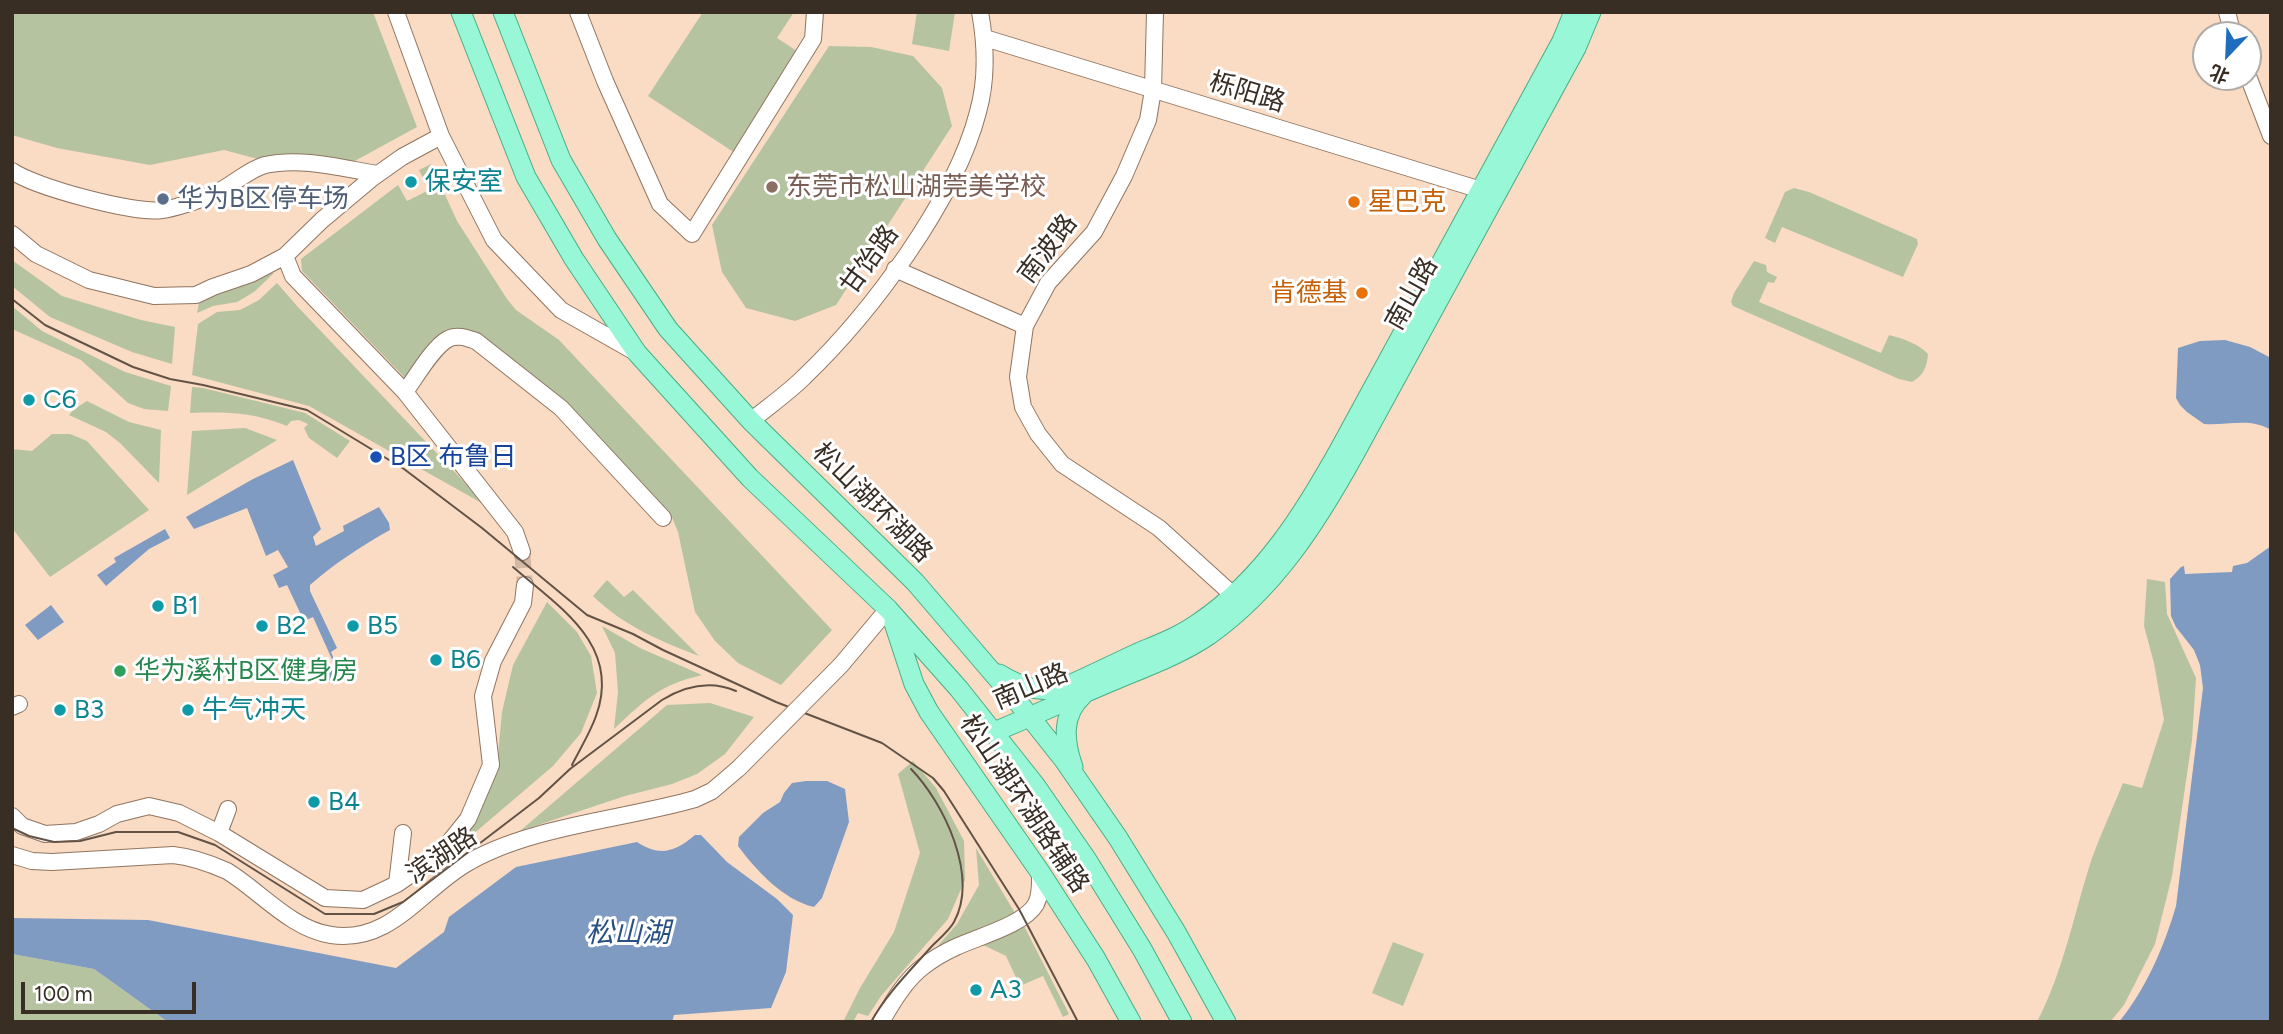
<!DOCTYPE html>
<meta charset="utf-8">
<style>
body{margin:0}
#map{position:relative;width:2283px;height:1034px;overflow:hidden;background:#fadbc4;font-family:Figtree,"Noto Sans SC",sans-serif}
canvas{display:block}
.frame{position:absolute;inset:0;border:14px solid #392e24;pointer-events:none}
.north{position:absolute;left:2192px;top:21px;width:70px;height:70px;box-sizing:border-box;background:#fff;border:2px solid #b0aba7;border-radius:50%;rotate:203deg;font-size:19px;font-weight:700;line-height:28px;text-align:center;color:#392e24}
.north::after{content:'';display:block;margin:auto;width:24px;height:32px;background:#1f6ebd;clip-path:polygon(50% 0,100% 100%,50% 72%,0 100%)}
.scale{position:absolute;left:21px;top:982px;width:175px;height:32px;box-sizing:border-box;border:4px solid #392e24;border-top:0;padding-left:9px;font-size:21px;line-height:24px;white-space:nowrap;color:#392e24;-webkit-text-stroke:5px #fff;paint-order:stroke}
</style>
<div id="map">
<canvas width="2283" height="1034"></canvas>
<div class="frame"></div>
<div class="north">北</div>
<div class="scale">100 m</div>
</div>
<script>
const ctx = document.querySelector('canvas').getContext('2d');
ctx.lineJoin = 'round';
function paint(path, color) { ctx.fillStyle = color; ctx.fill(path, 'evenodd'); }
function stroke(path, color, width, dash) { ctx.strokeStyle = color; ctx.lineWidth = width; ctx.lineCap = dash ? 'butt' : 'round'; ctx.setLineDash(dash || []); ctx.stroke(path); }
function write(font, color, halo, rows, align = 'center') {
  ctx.font = font + ' Figtree,"Noto Sans SC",sans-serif'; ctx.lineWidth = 6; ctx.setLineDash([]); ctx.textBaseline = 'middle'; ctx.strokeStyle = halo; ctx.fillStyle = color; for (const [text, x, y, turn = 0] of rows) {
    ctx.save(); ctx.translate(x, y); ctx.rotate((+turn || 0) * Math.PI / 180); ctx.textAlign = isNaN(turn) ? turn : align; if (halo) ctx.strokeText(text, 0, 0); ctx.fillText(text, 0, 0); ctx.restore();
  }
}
paint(new Path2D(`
 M12,12h361l44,115 -66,36 -93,-4 -34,-9 -74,15 -93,-17 -45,-13z
 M703,12h91l-17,26 23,15 -65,100 -87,-57z
 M917,12h38l-6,39 -37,-7z
 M829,46l42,1 42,9 29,32 10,38 -116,179 -41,16 -49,-13 -24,-36 -10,-47z
 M431,164l26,57 50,78 9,11 43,30 273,290 -51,55 -43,-22 -23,-22 -20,-29 -17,-80 -7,-17 -105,-110 -101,-74 -59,48 -104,-108 -1,-12 97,-74 9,16 22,-11 -10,-20z
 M1794,188l15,4 108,47 1,5 -15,33 -121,-50 -7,16 -10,-5 20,-46z
 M12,260l50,36 79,24 34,7 -3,37 -40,-12 -82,-35 -38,-31z
 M1754,261l12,4 1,7 10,5 -3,6 -6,-1 -9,20 122,51 8,-18c14,4 29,8 39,19 -1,13 -5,22 -16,28l-13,-3 -166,-73 -2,-4 3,-9z
 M274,273l-20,19 -17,10 -24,4 -16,7 3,-15 58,-24z
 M277,283l20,23 190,200 -178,-100 -117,-31 6,-51 19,-12 23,-2 19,-10z
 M12,306l30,25 83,41 46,14 -3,25 -24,-2 -16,-6 -47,-43 -69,-31z
 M192,387l11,1 102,25 45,28 -13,17 -28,-20 -5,-10 4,-4 -9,-4 -8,1 -4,5c-34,-14 -61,-14 -97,-13z
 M87,401l42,21 32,8 -2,53 -39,-40 -14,-11 -37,-17 4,-5z
 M245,428l32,12 -90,55 5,-64z
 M52,434h18l17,7 62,69 -99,67 -38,-49v-79l20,2z
 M2147,579l18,3 2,32 29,64 -4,62 -20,136 -17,68 -31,61 -14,17h-73c27,-52 37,-109 55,-164 9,-25 21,-50 31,-75l19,5 22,-68 -10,-57 -10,-37z
 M607,580l17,17 9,-7 66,66c-37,-14 -77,-31 -106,-60z
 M547,602l30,30 14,24 6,37 -16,40 -28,33 -109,93 53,-93 5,-54 11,-47z
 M602,626l38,22 62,27c-43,10 -57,25 -88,54l4,-37 -3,-39z
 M710,703l44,14 -29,37 -28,20 -25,10 -47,12 -105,35 147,-126z
 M913,761l23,27 28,53 1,39 -17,39 -67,77 -13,20 -10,-3 -5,9h-10l17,-34 34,-56 26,-79 -22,-79z
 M976,848l39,65 -50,24 -29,11 21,-24 22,-39z
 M1023,924l46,90 -6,3 -20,-41 -23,10 -14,-30 -27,-13z
 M1393,942l31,12 -21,52 -31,-13z
 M12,954l82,15 74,53h-156z`), '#b6c3a0');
paint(new Path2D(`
 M2225,340l25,7 21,11v72c-21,-13 -45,-4 -67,-6l-17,-12 -7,-7 -4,-7 2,-50 22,-7z
 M293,460l28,69 -8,8 3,9 28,-15 -1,-5 36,-19 10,16 1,7c-29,16 -56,34 -80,55v6l27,57 -6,4 10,24 -15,6 -4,-10 13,-6 -22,-49 -9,4 -17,-36 -8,3 -6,-13 15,-8 -10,-17 -12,6 -19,-48 -53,21 -8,-12 67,-38z
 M165,529l5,9 -21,11 -43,37 -9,-11 19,-13 -2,-4z
 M2271,546v476h-152c27,-33 45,-75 57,-116l27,-218 -3,-23 -6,-15 -18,-23 -5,-11 -1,-37 11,-12 3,-1 1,8 47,-2 1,-6 14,-3z
 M51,605l13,17 -26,18 -13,-15z
 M806,781h21l18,8 4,33 -27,76 -8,9c-31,-7 -58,-37 -76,-61l1,-9 24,-24 17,-11 4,-9 8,-10z
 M695,835h6l26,27 50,37 16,16 -7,57 -15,36 -97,7 -2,7h-504l-74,-53 -82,-15v-36l136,2 248,48 48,-36 5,-15 67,-50 121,-25c23,15 38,10 58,-7z`), '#7f9bc2');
stroke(new Path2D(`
 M522,552l3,33`), '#d3b8a4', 16, [16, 8]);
const minor = new Path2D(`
 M396,12l45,124
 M578,12l27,69 55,123 32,30 121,-195 2,-27
 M1155,12l-2,78 -5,30 -24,56 -30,56 -46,51 -23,43 -7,51 5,30 15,27 24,30 97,64 74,67
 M2227,12l6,23
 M985,38l496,152 10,5
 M2248,76l23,60
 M12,171c23,16 122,43 150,39 10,-1 21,-5 31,-8 10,-4 21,-8 30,-13 13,-7 27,-20 42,-24 36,-8 76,3 112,9
 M12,234l24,20 53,26 65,16 42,-1 17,-8 38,-13 34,-18 37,-36 49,-41 31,-22 39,-21 53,104 67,70 74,42
 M285,256l8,20 112,116 110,140 7,20
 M895,269l130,57
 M405,392c11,-15 28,-45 43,-53 9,-5 19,-1 28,2l85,67 102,110
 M751,421c18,-15 37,-28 53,-44 66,-63 151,-176 174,-265 9,-32 8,-67 2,-100
 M841,665l47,-56
 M12,707l7,-3
 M12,816l10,10 23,8 31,-2 23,-8 18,-10 32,-8 30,7 40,20 106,65 38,2 34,-16 42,-29 29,-36 23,-54 -8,-69 10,-35 30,-58 2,-18
 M219,833l9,-24
 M12,855l20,6 20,1 121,-7c19,2 36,8 54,16 33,20 64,58 104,64 58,9 89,-43 133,-70 64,-39 158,-45 231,-66l17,-8 27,-23
 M397,884l6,-51
 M881,1022c11,-19 25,-43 43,-56 9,-7 21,-14 32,-19 21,-10 68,-22 80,-43 5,-10 4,-22 4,-32`);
const major = new Path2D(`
 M461,12l65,165 48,82 63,94 113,125 138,131 71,80 76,96 52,75 55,89 40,73
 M503,12l58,148 46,79 61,90 83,92 164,161 107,125 42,53 54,78 58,94 50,90
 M894,623l20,61 15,28 111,160 56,87 35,63
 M999,674c25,15 43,20 72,11
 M1065,687c25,-11 49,-23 73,-34 21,-9 43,-17 62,-31 64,-44 105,-110 142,-177l220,-404 12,-29
 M994,732c41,-17 82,-36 123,-53 31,-13 64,-25 92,-44 66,-47 108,-113 146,-182l221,-405 15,-36
 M1073,767c-9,-26 -12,-52 10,-72`);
stroke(minor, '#907560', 18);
stroke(major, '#49ad86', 21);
stroke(minor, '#fff', 16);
stroke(major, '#97f7d6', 19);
stroke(new Path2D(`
 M12,299l33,26 88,42 37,12 33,6 104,25 97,59 78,59 105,87 46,19 30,16 113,52 106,41 51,35 11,13 75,118 59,113
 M513,567c46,40 109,78 83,149 -6,17 -16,33 -24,49
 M12,828l17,8 25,6 26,-1 36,-9h62l37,13 110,69h49l29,-12 136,-104 31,-29 92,-69c23,-14 48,-20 74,-9
 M871,1022c16,-29 39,-51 61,-76 7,-7 17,-15 22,-24 25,-46 -10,-119 -43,-153`), '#625346', 2);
const minorBridge = new Path2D(`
 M739,768l102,-103`);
stroke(minorBridge, '#907560', 18, []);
stroke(minorBridge, '#fff', 16);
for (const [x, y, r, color] of [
 [411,182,7,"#0f9aa8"],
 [772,187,7,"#8d6e63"],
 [163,199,7,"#5c6f8a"],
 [1354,202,7,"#e8710a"],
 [1362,293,7,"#e8710a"],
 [29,400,7,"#0f9aa8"],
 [376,457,7,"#1a4fb4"],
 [158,606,7,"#0f9aa8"],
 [262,626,7,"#0f9aa8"],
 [353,626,7,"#0f9aa8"],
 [436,660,7,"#0f9aa8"],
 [120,671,7,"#2e9e5b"],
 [60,710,7,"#0f9aa8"],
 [188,710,7,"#0f9aa8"],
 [314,802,7,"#0f9aa8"],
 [976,990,7,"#0f9aa8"]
]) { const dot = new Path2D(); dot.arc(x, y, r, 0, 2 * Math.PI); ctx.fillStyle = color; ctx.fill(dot); stroke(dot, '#fff', 2.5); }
write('26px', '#392e24', '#fff', [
 ["栎阳路",1247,93,17],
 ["南波路",1048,249,-53],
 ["甘饴路",870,260,-54],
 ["南山路",1412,294,-61],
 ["松山湖环湖路",872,503,45],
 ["南山路",1031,687,-23],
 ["松山湖环湖路辅路",1024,804,56],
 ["滨湖路",442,856,-34]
]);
write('26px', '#0d838f', '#fff', [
 ["保安室",425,182],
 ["C6",43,400],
 ["B1",172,606],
 ["B2",276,626],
 ["B5",367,626],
 ["B6",450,660],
 ["B3",74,710],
 ["牛气冲天",202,710],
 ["B4",328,802],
 ["A3",990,990]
], 'left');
write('26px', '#785e54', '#fff', [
 ["东莞市松山湖莞美学校",786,187]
], 'left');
write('26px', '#4e5e75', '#fff', [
 ["华为B区停车场",177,199]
], 'left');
write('26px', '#c56008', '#fff', [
 ["星巴克",1368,202],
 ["肯德基",1348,293,"right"]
], 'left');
write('26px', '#164399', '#fff', [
 ["B区 布鲁日",390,457]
], 'left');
write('26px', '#27864d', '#fff', [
 ["华为溪村B区健身房",134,671]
], 'left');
write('italic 28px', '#2a5083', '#fff', [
 ["松山湖",628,934]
]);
</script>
